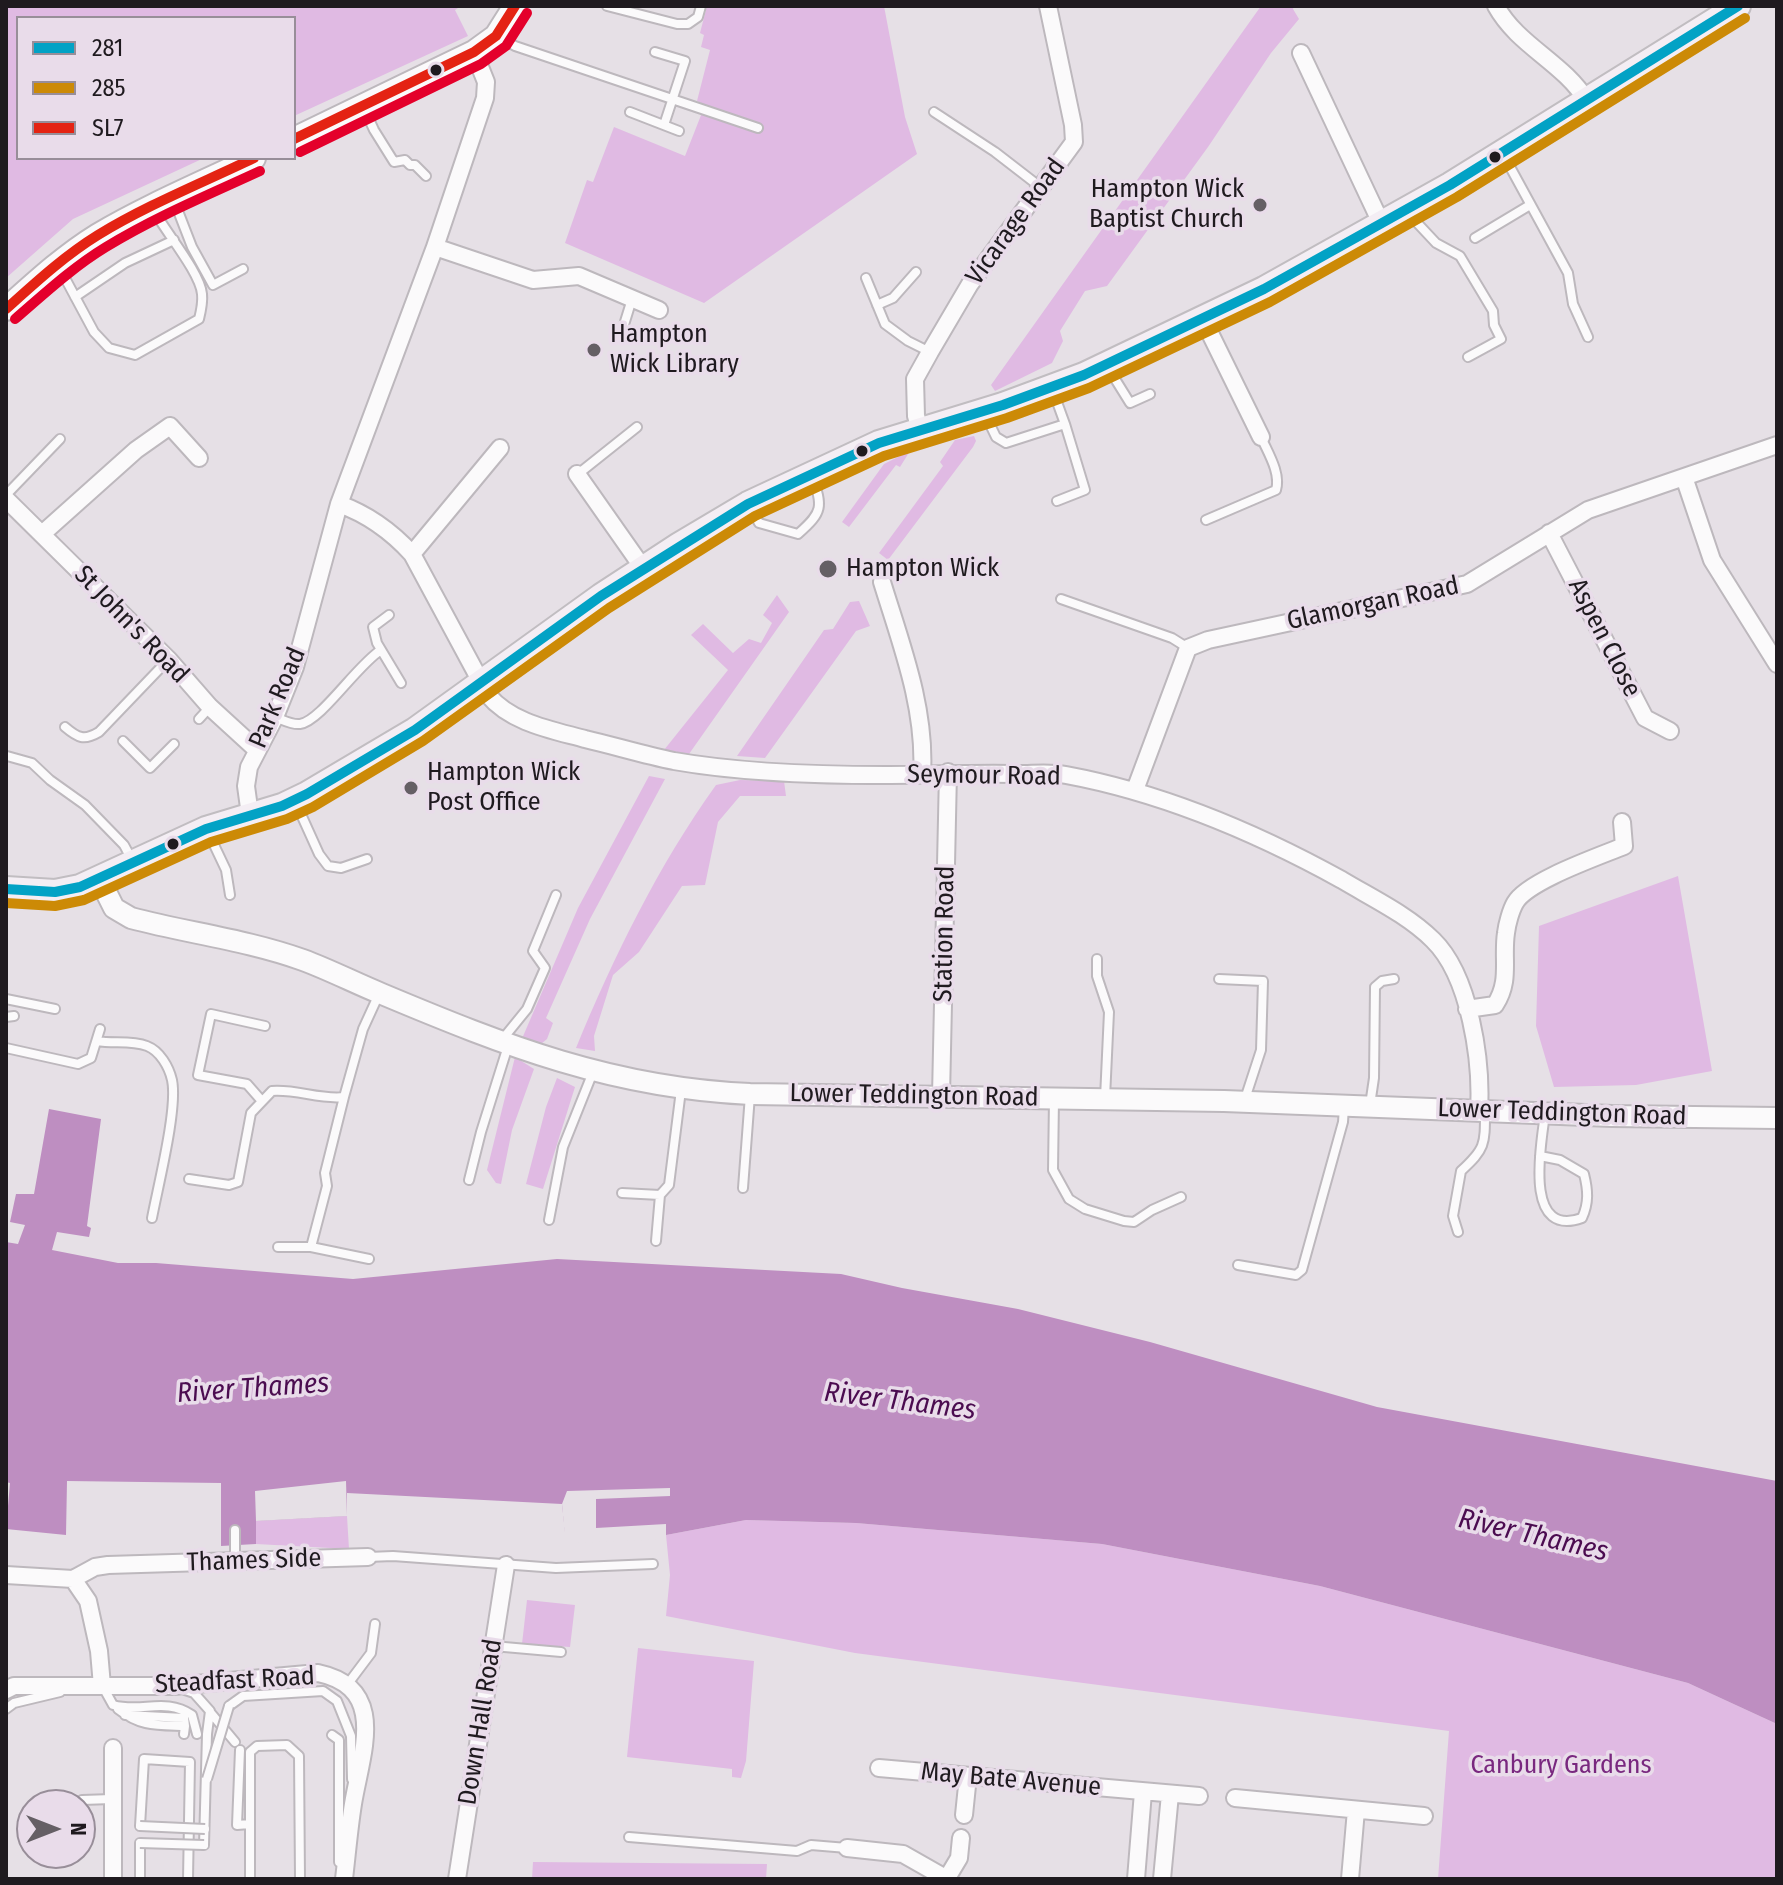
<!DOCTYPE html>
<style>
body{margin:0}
#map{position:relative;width:1783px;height:1885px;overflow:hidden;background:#e6e0e6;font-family:"Fira Sans Condensed",sans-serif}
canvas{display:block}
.frame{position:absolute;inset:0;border:8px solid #1f1a1f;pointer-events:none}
.legend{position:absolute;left:16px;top:16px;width:280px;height:144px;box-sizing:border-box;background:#e9dcea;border:2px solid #988e99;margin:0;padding:10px 14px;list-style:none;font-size:24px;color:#1f1a1f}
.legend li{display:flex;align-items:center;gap:16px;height:40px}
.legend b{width:40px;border:2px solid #988e99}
.north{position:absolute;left:16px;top:1789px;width:80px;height:80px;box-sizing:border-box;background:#e9dcea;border:2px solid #988e99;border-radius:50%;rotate:90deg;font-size:22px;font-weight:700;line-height:32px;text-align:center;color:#1f1a1f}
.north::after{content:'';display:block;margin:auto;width:28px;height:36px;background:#655f65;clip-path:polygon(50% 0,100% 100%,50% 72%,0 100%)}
</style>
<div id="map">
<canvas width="1783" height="1885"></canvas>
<div class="frame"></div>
<ul class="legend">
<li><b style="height:10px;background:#02a2c5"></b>281</li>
<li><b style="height:10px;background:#cc8a06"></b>285</li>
<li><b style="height:10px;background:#e42313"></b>SL7</li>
</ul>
<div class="north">N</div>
</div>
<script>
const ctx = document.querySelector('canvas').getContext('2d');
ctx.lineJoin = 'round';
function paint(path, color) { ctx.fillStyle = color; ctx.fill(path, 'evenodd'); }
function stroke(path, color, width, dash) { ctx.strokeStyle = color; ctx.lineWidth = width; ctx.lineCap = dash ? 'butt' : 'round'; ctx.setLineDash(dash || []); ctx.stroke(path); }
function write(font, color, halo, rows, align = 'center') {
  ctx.font = font + ' "Fira Sans Condensed",sans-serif'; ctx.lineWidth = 7; ctx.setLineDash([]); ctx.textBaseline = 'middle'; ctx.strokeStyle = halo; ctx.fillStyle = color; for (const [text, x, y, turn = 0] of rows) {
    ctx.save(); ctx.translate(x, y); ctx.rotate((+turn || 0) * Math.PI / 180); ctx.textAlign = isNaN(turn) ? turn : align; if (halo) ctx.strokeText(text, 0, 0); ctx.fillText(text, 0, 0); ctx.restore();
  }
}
paint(new Path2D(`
 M6,6h455l-6,4 13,26 -174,80v-98h-276v140h186l-131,61 -67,59z
 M707,6h177l21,111 12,37 -213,149 -139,-60 22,-63 6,2 21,-55 71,29 20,-51 -8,-4 13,-51 -9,-3 3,-12 -4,-2z
 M1261,6h33l-1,3 6,10 -28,34 -63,94 -101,139 -22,5 -25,40 3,10 -11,22 -57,28 -4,-6z
 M974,436l2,5 -3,6 -85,113 -9,-7 64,-87 -3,-4 15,-22z
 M910,451l-10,16 -4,-2 -47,62 -7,-5 42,-58z
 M777,595l12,17 -100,142 -25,-4 64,-80 -37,-35 12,-11 30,29 16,-14 12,4 11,-20 -9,-8z
 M859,601l11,25 -14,5 -91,127 -28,-2 87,-126 9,-1 17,-27z
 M649,776l16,3 -75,140 -44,99 7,5 -6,16 -6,5 -20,-3 57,-133z
 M740,780l44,1 2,15h-46l-22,26 -13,63 -23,1 -43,66 -26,23 -19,61 1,15 -19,-3c38,-92 82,-182 140,-263z
 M1678,876l34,195 -76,14 -82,2 -18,-61 3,-100z
 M515,1057l19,12 -22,61 -11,54 -5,-1 -9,-13z
 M557,1078l18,9 -32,102 -17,-5 20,-77z
 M347,1516l2,33 -93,-5v-23z
 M746,1520l110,3 246,21 218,42 368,97 89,41v155h-339l11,-148 -594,-78 -189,-37 4,-41 -4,-40z
 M527,1600l48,5 -5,42 -48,-3z
 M638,1648l116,13 -8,100 -5,17 -9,-1v-8l-105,-12z
 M533,1862l234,2 -1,15h-234z`), '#e0bae3');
paint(new Path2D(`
 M49,1109l52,10 -14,107 4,2 -2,9 -32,-5 -5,18 66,13h38l197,16 204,-20 284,15 61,14 116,21 132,33 227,65 400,74v243l-89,-41 -368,-97 -218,-42 -246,-21 -110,-3 -80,15 -101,-3 -3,-28 -215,-11v23l-91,5v23l-35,2v-63l-154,-2 -1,54 -60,-6 4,-46 -4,-1v-240l12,2 7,-19 -15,-3 6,-28h18z`), '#be8ec1');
paint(new Path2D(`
 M346,1481l1,35 -91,5 -1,-30z
 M670,1488v8l-74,3v29l70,-4v15l-91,4 -10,-6 -3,-33 5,-13z`), '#e6e0e6');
const service = new Path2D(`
 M607,6l70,18h11l10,-7 3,-11
 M497,36l18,10 243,82
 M655,52l30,9 -21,64
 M363,106l11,24 20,32 11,-2 5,5h5l11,11
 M630,112l49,19
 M934,112l61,40 44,34
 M1503,154l65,119 5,31 15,33
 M173,198l19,49 21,38 30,-16
 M1406,211l30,32 24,13 33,55 1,14 7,14 -33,18
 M1475,238l55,-33
 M58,265l36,67 15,16 26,7 64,-36c2,-8 4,-16 3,-25 -2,-22 -39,-65 -50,-87
 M866,278l19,46 23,17 22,11
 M75,297l50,-34 49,-23
 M877,305l16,-7 23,-26
 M623,328l9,-29
 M1107,366l23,37 20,-9
 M1053,391l12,33
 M984,412l12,25 10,6 59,-19 20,66 -28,11
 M578,474l59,-47
 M6,495l54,-56
 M749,505l10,18 39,11c25,-22 25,-27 14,-58
 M1206,520l70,-30c5,-17 -8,-37 -15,-53
 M1061,599l111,39 16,10
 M389,615l-16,12 4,16 24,40
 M275,717c8,3 17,8 25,7 21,-3 57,-59 81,-74
 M199,719l11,-12
 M65,727c13,11 19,14 34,5l69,-72
 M123,741l27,27 24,-24
 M7,756l25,7 18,17 35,25 39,40 8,15
 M295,801l24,53 9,12 13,2 26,-9
 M207,830l19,40 4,25
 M1097,959v17l12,36 -4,86
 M1219,979l44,2 -2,69 -17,52
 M6,999l49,10
 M6,1017l8,-1
 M97,1041c16,3 34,-1 50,5 13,5 22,21 25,34 6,28 -14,106 -20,138
 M501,1041l26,-32 18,-41 -12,-17 23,-56
 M6,1048l72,16 13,-6 9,-29
 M1054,1099l-1,71 16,29 16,10 39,12 10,1 18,-12 29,-13
 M261,1100l-14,-16 -49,-9 13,-61 54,12
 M1370,1105l4,-27 1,-91 7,-6 12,-2
 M1540,1156l20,4 24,14c4,16 5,29 -2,44 -59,21 -41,-74 -37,-104
 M189,1179l40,6 9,-3 13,-69 21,-22c25,-2 48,9 72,6l19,-68 16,-35
 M469,1180l12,-48 27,-86
 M743,1188l7,-93
 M622,1193l38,2
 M549,1220l14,-73 30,-75
 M1458,1232l-5,-16 8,-45c24,-22 24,-26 24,-59
 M656,1241l4,-46 9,-10 12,-95
 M278,1247h33l16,-61 -2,-13 19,-76
 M311,1247l58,12
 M1238,1265l58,10 6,-5 41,-148 1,-15
 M235,1530v32
 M368,1557l25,-1 163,12 97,-4
 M493,1646l68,6
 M347,1685l24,-32 4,-29
 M103,1687l10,18c29,8 52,-8 79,10l5,19
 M185,1690l9,3 16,18 -3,23 -3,111
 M229,1706l14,-10 80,-5 14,10 14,35 1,43
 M6,1709l8,-6 46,-11
 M118,1709c23,18 39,16 67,17l-1,8
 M210,1712l25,30
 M125,1715l59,3 1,8
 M332,1735l7,5v122
 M240,1750l-3,75 13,-1
 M82,1800l30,-1
 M140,1826l4,-67 46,3 -2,117
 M629,1837l168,14 14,-6 36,3
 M140,1843v36
 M250,1879v-127l7,-6 30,-1 12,11 1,123`);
const minor = new Path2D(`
 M1496,6c22,40 67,56 91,95
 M1301,53l81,172
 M435,247l98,33 46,-4 80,34
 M1203,319l58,118
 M920,429l-4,-13 -1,-37 15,-27 40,-68 104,-142 -1,-17 -25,-119
 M577,474l66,94
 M1684,477l28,83 65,104
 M6,499l163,161 41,47 47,43
 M339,504c28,10 53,28 73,50l76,141c23,28 64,35 97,44 30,7 59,16 89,22 68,12 142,14 211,14 44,0 89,-2 133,-1 16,0 33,-2 48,1 97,18 191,58 276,105 30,18 66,35 91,60 37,36 49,121 46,171
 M1549,533l96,185 25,13
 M42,534l94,-84 34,-24 29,32
 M412,554l88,-106
 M882,582c19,62 44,126 40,192
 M1135,790l53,-142 20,-8 259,-56 121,-74 189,-65
 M250,815l-4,-29 3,-19 26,-50 20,-50 44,-163 96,-257 50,-149 1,-16 -12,-30
 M1467,1009l28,-4c16,-24 7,-46 11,-72 1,-9 5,-23 9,-30 12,-22 85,-47 109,-57l-2,-24
 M941,1096l7,-324
 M6,1575l67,4 22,-12 13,-2 260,-8
 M73,1579l15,22 11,50 3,35
 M6,1690l8,-4h160l144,-13c71,15 43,81 35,131 -4,25 -6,50 -9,75
 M879,1768l320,28
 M1235,1798l189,18
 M964,1815l4,-39
 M847,1848l56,6 44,25
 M947,1878l12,-20 2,-20
 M113,1879v-131
 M457,1879l49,-314
 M1136,1879l7,-87
 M1162,1879l8,-85
 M1350,1879l6,-69`);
const tertiary = new Path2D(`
 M100,880l14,28 17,10c57,15 116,22 172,42 27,10 52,23 79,34 124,52 231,94 368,100l474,7 388,15 165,2`);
const secondary = new Path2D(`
 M294,139l180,-87 22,-16 19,-30
 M6,309c29,-26 58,-53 92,-74 49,-29 104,-52 156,-77`);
const primary = new Path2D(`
 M6,889l49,3 25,-5 126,-58 76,-23 25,-12 108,-64 186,-134 78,-51 69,-41 131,-61 124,-38 81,-30 180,-86 186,-104 288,-179`);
stroke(service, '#bdb8bd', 12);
stroke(minor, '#bdb8bd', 20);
stroke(tertiary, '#bdb8bd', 24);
stroke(secondary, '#bdb8bd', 26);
stroke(primary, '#c1bdc1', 28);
stroke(service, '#fbfafb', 8);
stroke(minor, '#fbfafb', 16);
stroke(tertiary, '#fbfafb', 20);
stroke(secondary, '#fbfafb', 22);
stroke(primary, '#f4eef4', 24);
const serviceBridge = new Path2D(`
 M207,1779l22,-73
 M140,1826l65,3
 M140,1843l64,2`);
stroke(serviceBridge, '#bdb8bd', 12, []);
stroke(serviceBridge, '#fbfafb', 8);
stroke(new Path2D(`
 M6,889l49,3 25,-5 126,-58 76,-23 25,-12 108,-64 186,-134 147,-92 131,-61 124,-38 81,-30 180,-86 186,-104 288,-179`), '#02a2c5', 10);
stroke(new Path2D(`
 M6,903l49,3 29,-6 127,-58 76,-23 26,-12 110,-66 186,-133 146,-92 129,-60 123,-38 82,-30 181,-86 187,-105 288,-179`), '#cc8a06', 10);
stroke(new Path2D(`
 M294,139l180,-87 22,-16 19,-30
 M6,309c29,-26 58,-53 92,-74 49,-30 104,-52 156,-77`), '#e42313', 10);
stroke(new Path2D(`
 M300,152l181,-88 25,-18 21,-33
 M15,319c29,-25 58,-52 91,-72 49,-30 102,-52 154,-76`), '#e4002b', 10);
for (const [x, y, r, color] of [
 [436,70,7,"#1f1a1f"],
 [1495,157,7,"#1f1a1f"],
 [1260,205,8,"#655f65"],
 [594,350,8,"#655f65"],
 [862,451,7,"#1f1a1f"],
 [828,569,10,"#655f65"],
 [411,788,8,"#655f65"],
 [173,844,7,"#1f1a1f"]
]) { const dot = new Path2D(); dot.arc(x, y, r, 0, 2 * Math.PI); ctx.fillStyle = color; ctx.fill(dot); stroke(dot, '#e9dcea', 3); }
write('26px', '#1f1a1f', '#e9dcea', [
 ["Hampton Wick",1244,190,"right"],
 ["Baptist Church",1244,220,"right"],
 ["Hampton",610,335],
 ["Wick Library",610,365],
 ["Hampton Wick",846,569],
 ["Hampton Wick",427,773],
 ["Post Office",427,803]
], 'left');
write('26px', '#1f1a1f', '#e9dcea', [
 ["Vicarage Road",1016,222,-54],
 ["Glamorgan Road",1373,604,-12],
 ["St John's Road",131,625,46],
 ["Aspen Close",1604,638,63],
 ["Park Road",278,698,-67],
 ["Seymour Road",984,776,1],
 ["Station Road",945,934,-89],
 ["Lower Teddington Road",914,1096,1],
 ["Lower Teddington Road",1562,1113,2],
 ["Thames Side",254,1561,-2],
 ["Steadfast Road",235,1681,-3],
 ["Down Hall Road",481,1722,-81],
 ["May Bate Avenue",1011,1780,5]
]);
write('26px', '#79287f', '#e9dcea', [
 ["Canbury Gardens",1561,1766]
]);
write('italic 28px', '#4b0c50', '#e9dcea', [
 ["River Thames",253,1389,-4],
 ["River Thames",900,1402,7],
 ["River Thames",1533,1536,13]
]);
</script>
